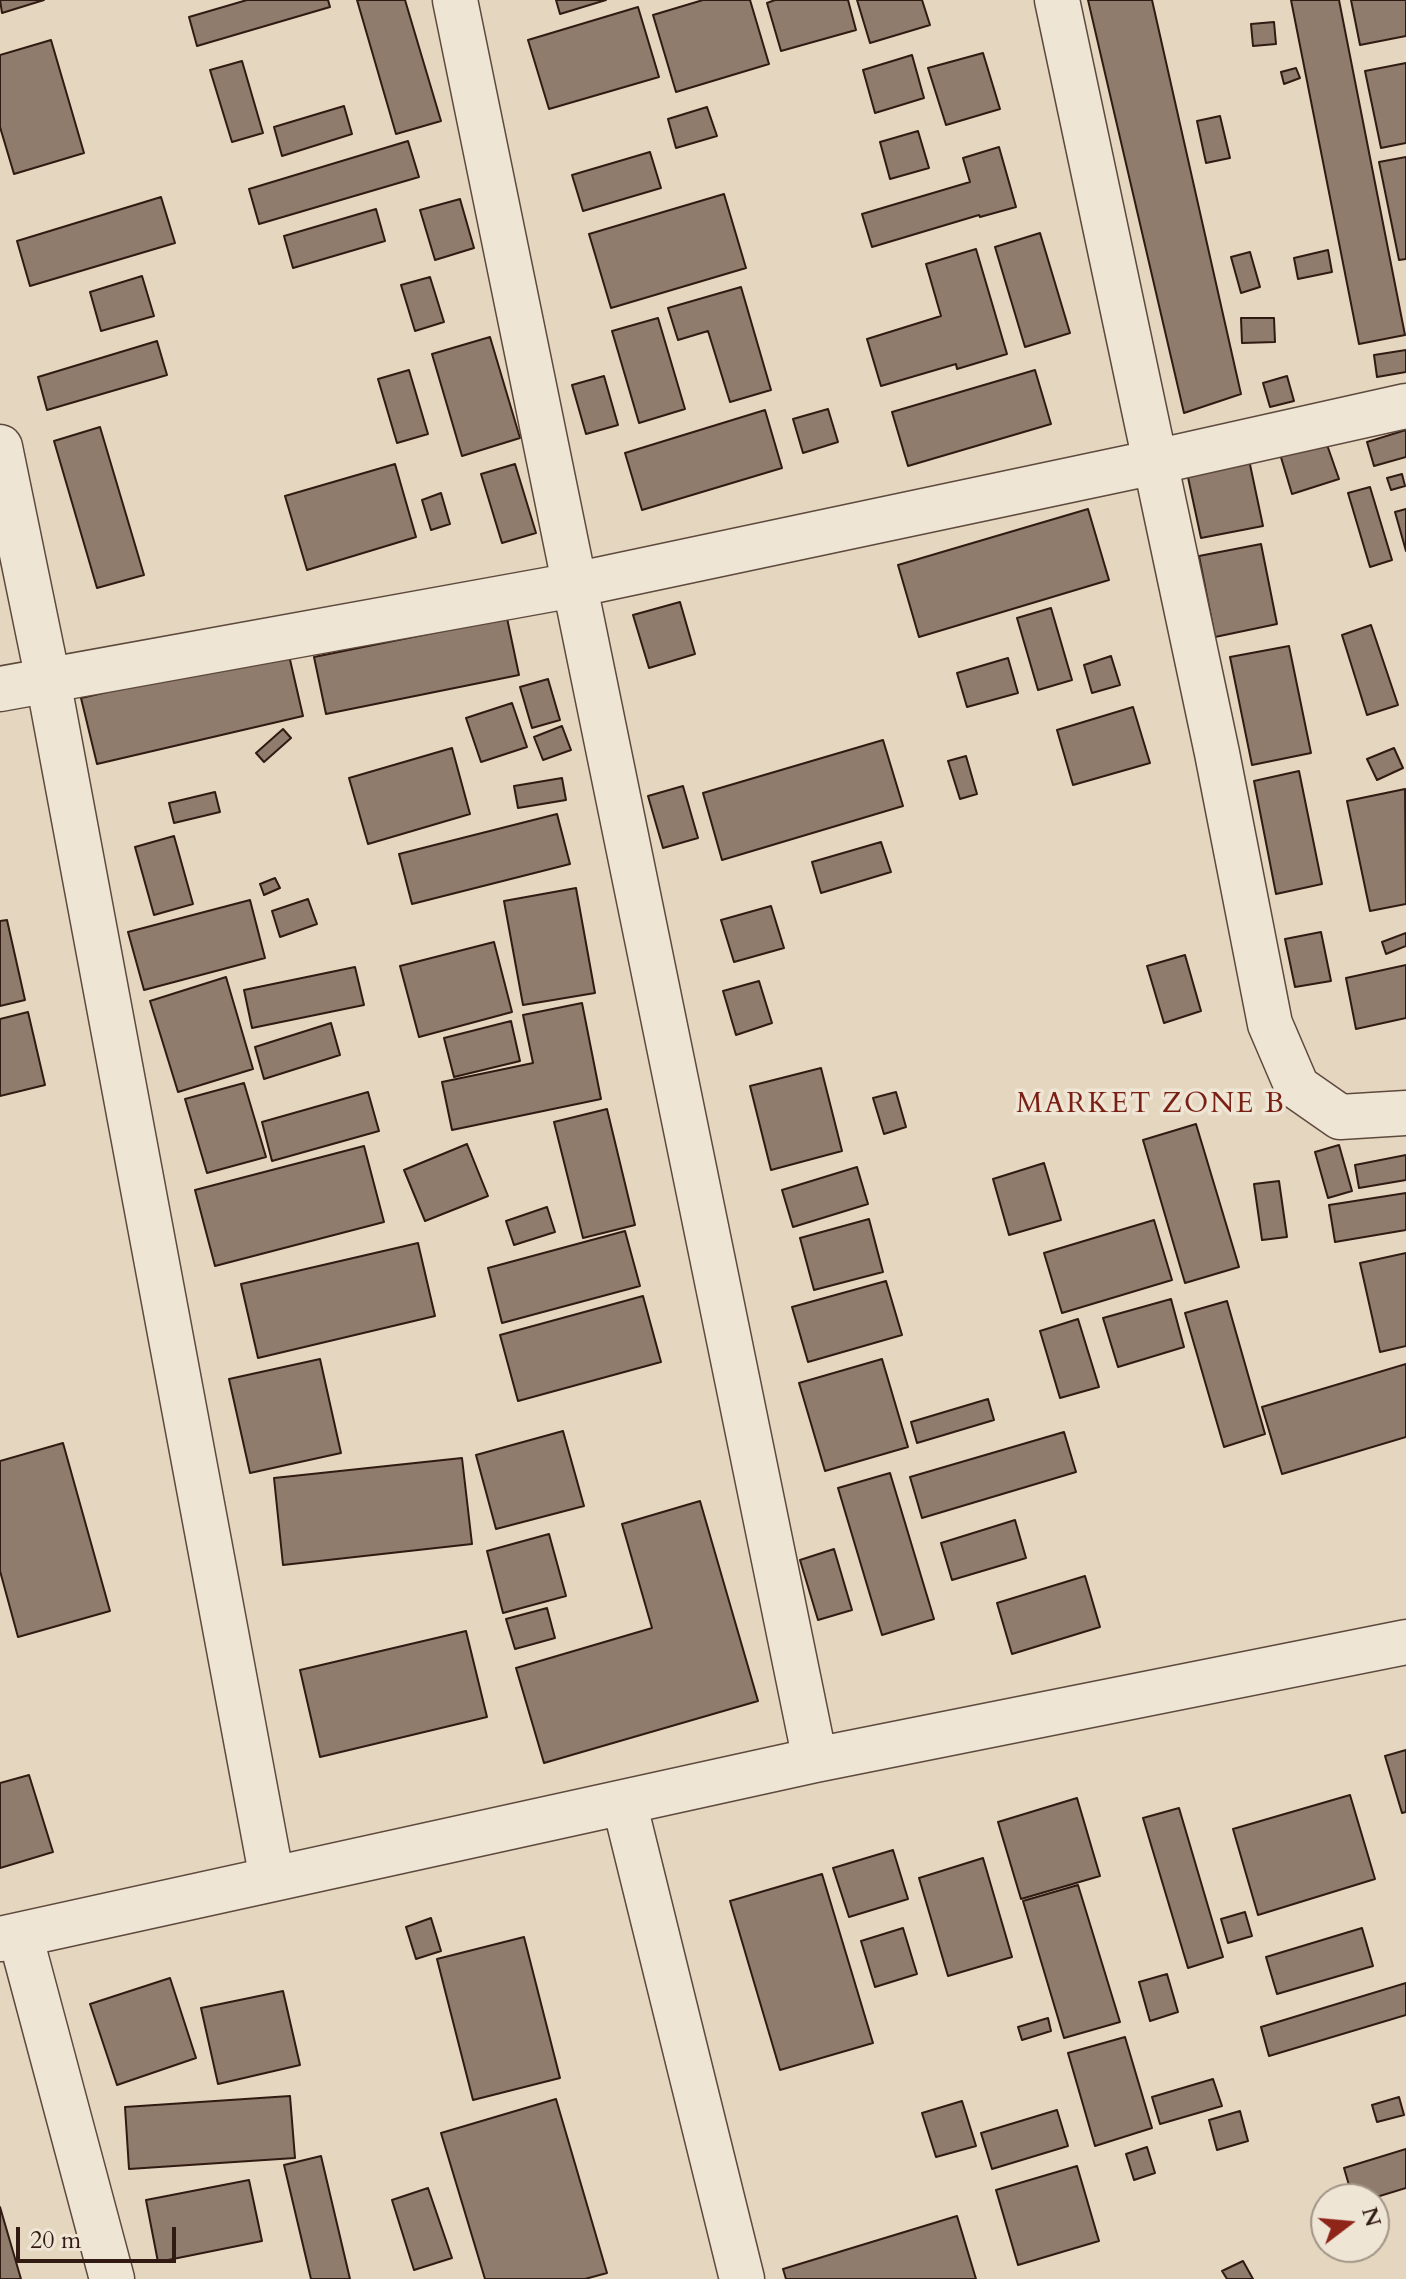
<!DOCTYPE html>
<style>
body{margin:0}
#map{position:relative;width:1406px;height:2279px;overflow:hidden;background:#e5d7bf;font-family:Cardo,serif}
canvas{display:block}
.north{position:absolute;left:1310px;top:2183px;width:80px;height:80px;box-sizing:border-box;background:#eee5d5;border:2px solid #a29487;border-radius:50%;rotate:74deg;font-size:22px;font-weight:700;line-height:32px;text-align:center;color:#311a12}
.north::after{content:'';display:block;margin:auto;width:28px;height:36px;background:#8f2418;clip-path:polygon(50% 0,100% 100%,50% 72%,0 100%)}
.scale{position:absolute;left:16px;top:2227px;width:160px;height:36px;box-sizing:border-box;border:4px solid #311a12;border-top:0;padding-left:10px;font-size:24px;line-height:28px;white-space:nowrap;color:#311a12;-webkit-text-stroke:6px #eee5d5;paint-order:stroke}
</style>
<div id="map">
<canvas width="1406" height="2279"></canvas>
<div class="north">N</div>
<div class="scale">20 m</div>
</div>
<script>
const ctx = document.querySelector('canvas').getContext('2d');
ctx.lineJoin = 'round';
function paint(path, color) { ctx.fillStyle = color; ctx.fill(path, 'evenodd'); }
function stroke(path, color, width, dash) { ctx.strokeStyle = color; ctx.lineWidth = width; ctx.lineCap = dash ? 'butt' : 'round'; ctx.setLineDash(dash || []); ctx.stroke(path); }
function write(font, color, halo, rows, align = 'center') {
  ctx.font = font + ' Cardo,serif'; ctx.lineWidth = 7; ctx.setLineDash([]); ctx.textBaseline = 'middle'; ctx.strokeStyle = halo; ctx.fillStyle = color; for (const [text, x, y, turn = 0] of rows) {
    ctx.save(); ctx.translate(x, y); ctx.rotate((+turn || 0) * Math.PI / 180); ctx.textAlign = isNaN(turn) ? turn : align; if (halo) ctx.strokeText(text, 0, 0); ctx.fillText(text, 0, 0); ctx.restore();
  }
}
const building = new Path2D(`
 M0,0h44l-42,13z
 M247,0h81l2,7 -133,39 -8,-29z
 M357,0h48l36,121 -45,13z
 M556,0h50l-46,14z
 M703,0h47l19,64 -93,28 -23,-77z
 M775,0h73l8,30 -75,21 -14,-48z
 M857,0h65l8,25 -60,18z
 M1088,0h64l89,394 -57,19z
 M1291,0h48l66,335 -46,9z
 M1351,0h55v36l-46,9z
 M638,7l21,70 -110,32 -21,-69z
 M1274,22l2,22 -23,2 -2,-22z
 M51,40l33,113 -70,21 -14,-47v-72z
 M983,53l17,56 -54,16 -18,-57z
 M912,55l12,43 -49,15 -12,-43z
 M242,61l21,72 -31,9 -22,-72z
 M1406,63v80l-25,5 -16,-77z
 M1296,68l4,10 -16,6 -3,-12z
 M344,106l8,28 -70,22 -8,-29z
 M707,107l10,29 -41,12 -8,-29z
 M1220,116l10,42 -24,5 -9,-42z
 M918,131l11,37 -39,11 -10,-37z
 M408,141l11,36 -160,47 -10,-35z
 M999,147l17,60 -36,10 -1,-2 -107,32 -10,-33 108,-32 -7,-24z
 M650,152l11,36 -78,23 -11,-36z
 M1406,157v102l-7,1 -20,-98z
 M724,194l22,74 -135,40 -22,-74z
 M161,197l14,46 -145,43 -13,-45z
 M460,199l14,49 -39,12 -15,-50z
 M376,209l9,32 -92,27 -9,-32z
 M1040,233l30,100 -45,14 -30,-100z
 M976,249l31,105 -50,15 -1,-5 -75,22 -14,-47 74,-23 -15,-52z
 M1328,250l4,22 -34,7 -4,-21z
 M1250,252l10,35 -19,6 -10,-36z
 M142,276l12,40 -53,15 -11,-39z
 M430,277l14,45 -29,9 -14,-46z
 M741,287l30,103 -41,12 -22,-71 -30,9 -10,-32z
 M658,318l27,91 -46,14 -27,-92z
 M1241,318h33l1,24 -33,1z
 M490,337l30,101 -58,18 -30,-102z
 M157,341l10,34 -120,35 -9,-33z
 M1406,350v22l-29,5 -3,-22z
 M409,370l19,64 -31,9 -19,-64z
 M1035,370l16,54 -143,42 -16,-54z
 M604,376l14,49 -32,9 -14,-49z
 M1287,376l7,25 -24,6 -7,-24z
 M828,409l10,33 -35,11 -10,-34z
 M765,410l17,58 -140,42 -17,-57z
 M100,427l44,148 -47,13 -43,-147z
 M1406,430v27l-32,9 -7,-24z
 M1325,439l14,40 -47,15 -12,-40z
 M1248,455l15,71 -62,12 -15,-70z
 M395,464l21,73 -109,33 -22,-74z
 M515,464l21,69 -34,10 -21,-69z
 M1402,474l3,12 -14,4 -4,-12z
 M1370,487l22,73 -22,7 -22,-74z
 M441,493l9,31 -19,6 -9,-30z
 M1088,509l21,71 -190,57 -21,-72z
 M1406,509v42l-11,-39z
 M1261,544l16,80 -62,13 -16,-81z
 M680,602l15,52 -46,14 -16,-53z
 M1051,608l21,72 -34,10 -21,-72z
 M507,618l12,57 -193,39 -12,-57z
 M1371,625l27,80 -31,10 -25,-80z
 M1289,646l22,107 -59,12 -22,-108z
 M288,651l15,65 -206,48 -16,-66z
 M1111,656l9,29 -28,8 -8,-28z
 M1008,658l10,35 -51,14 -10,-34z
 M548,679l12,41 -28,8 -12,-41z
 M512,703l15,44 -46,15 -15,-44z
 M1133,707l17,56 -77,22 -16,-55z
 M562,726l9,24 -28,10 -9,-23z
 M283,729l8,9 -27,24 -8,-9z
 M883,740l20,66 -181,54 -19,-67z
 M452,748l18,66 -102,30 -19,-66z
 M1394,748l9,20 -26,12 -10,-21z
 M966,756l11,38 -17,5 -12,-38z
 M1299,771l23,113 -46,10 -22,-113z
 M562,778l4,22 -48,8 -4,-22z
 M683,786l15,52 -35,10 -15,-52z
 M1405,789l1,115 -36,7 -23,-110z
 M215,792l5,20 -46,11 -5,-20z
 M557,814l13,50 -158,40 -13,-50z
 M174,836l19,68 -39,11 -19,-68z
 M881,842l10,30 -70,21 -9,-31z
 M275,878l5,10 -16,7 -4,-11z
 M576,888l19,105 -72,12 -19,-104z
 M308,899l9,25 -37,13 -8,-26z
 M250,900l15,58 -121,32 -16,-58z
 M771,906l13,42 -50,14 -13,-42z
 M7,920l18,80 -25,6v-85z
 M1321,932l10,49 -36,6 -10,-48z
 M1406,933v13l-20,8 -4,-12z
 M494,942l18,70 -93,25 -19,-71z
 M1185,955l16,56 -37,12 -17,-57z
 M1406,965v53l-50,11 -10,-51z
 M355,967l9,38 -112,23 -8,-38z
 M226,977l27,92 -75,23 -28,-91z
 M759,981l13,42 -36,12 -13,-44z
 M582,1003l19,96 -149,31 -10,-48 91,-19 -10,-48z
 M28,1012l17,73 -45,11v-77z
 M511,1021l9,40 -66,16 -10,-39z
 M331,1023l9,32 -76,24 -9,-32z
 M821,1068l21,83 -71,19 -21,-84z
 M244,1083l22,74 -59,16 -22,-74z
 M368,1092l11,39 -107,30 -10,-39z
 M896,1092l10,35 -22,7 -11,-36z
 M607,1109l28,116 -52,13 -29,-116z
 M1196,1124l43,143 -54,16 -42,-143z
 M467,1144l21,52 -63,25 -21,-51z
 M1339,1145l13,46 -24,7 -13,-46z
 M364,1146l20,76 -169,44 -20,-76z
 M1406,1155v25l-47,8 -4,-23z
 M1044,1163l17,57 -52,15 -16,-56z
 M857,1167l11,37 -75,23 -11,-37z
 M1279,1181l8,56 -25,3 -8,-56z
 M1406,1193v37l-71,12 -6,-37z
 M547,1207l8,25 -41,13 -8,-24z
 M869,1219l14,53 -69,18 -14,-52z
 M1154,1220l18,60 -110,33 -18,-60z
 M625,1231l15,55 -138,37 -14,-55z
 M418,1243l17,73 -177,42 -17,-74z
 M1406,1253v93l-26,6 -20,-89z
 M886,1281l16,54 -94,27 -16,-55z
 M643,1296l18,66 -143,39 -18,-66z
 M1171,1299l13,48 -66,20 -15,-49z
 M1227,1301l38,133 -41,13 -39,-134z
 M1078,1319l21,68 -39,11 -20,-67z
 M320,1359l21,94 -91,20 -21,-94z
 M882,1359l26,88 -83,24 -26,-88z
 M1406,1364v73l-124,37 -20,-67z
 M988,1399l6,21 -77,23 -6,-21z
 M563,1431l21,75 -88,23 -20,-74z
 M1064,1432l12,40 -154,46 -12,-41z
 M63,1443l47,168 -92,26 -18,-66v-110z
 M462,1458l10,86 -189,21 -9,-87z
 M890,1473l44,146 -52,16 -44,-147z
 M700,1501l58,200 -214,62 -28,-95 136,-40 -30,-104z
 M1015,1520l11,38 -74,22 -11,-37z
 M549,1534l17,62 -63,17 -16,-62z
 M834,1549l18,61 -34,10 -18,-60z
 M1085,1576l15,51 -88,27 -15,-51z
 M547,1608l8,30 -40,11 -9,-30z
 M466,1631l21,86 -167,40 -20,-87z
 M1406,1750v62l-4,1 -17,-57z
 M29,1775l24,77 -53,16v-85z
 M1350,1795l25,84 -117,36 -25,-86z
 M1077,1798l23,78 -79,23 -23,-77z
 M1179,1808l44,149 -35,11 -45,-150z
 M893,1850l15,49 -59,18 -16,-49z
 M983,1858l29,99 -64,19 -29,-98z
 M822,1874l51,169 -93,27 -50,-169z
 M1078,1885l42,137 -56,16 -41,-137z
 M1245,1912l7,24 -24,7 -7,-24z
 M431,1918l10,33 -25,8 -10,-32z
 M903,1928l14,46 -42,13 -14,-46z
 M1362,1928l11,38 -96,28 -11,-37z
 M524,1937l36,141 -87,22 -36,-141z
 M1167,1974l11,38 -28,9 -11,-39z
 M170,1978l26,80 -79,27 -27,-81z
 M1406,1983v32l-137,41 -8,-29z
 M283,1991l17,74 -82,19 -17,-76z
 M1048,2018l3,13 -29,9 -4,-13z
 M1125,2037l27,91 -57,18 -27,-93z
 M1213,2079l9,27 -62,18 -8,-27z
 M290,2096l5,62 -166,11 -4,-62z
 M1399,2097l5,18 -27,7 -5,-17z
 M556,2099l51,174 -22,6h-100l-44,-146z
 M962,2101l14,45 -40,11 -14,-44z
 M1057,2110l11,36 -76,23 -11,-36z
 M1240,2111l8,30 -31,9 -8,-30z
 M1147,2147l8,26 -21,7 -8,-26z
 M1406,2149v39l-36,11h-17l-9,-31z
 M321,2156l29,123h-39l-27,-114z
 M1077,2166l22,75 -81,24 -22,-75z
 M249,2180l13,61 -104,21 -12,-62z
 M428,2188l24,70 -38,12 -22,-70z
 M0,2207l21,72h-21z
 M957,2216l19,63h-190l-3,-10z
 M1243,2261l10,18h-26l-5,-8z`);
paint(building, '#8f7c6c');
stroke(building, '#311a12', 2);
const minor = new Path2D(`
 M455,0l360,1760
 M1057,0l160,753 53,271 27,63 43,30 66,-4
 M0,447l48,233 224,1199
 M0,689l574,-104 581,-123 251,-56
 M624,1802l118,477
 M20,1935l92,344
 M0,1939l815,-179 591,-118`);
stroke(minor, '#5e493d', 47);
stroke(minor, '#eee5d5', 44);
ctx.letterSpacing = '2px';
write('28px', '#7a1f14', '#eee5d5', [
 ["MARKET ZONE B",1151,1106]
]);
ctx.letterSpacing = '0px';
</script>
